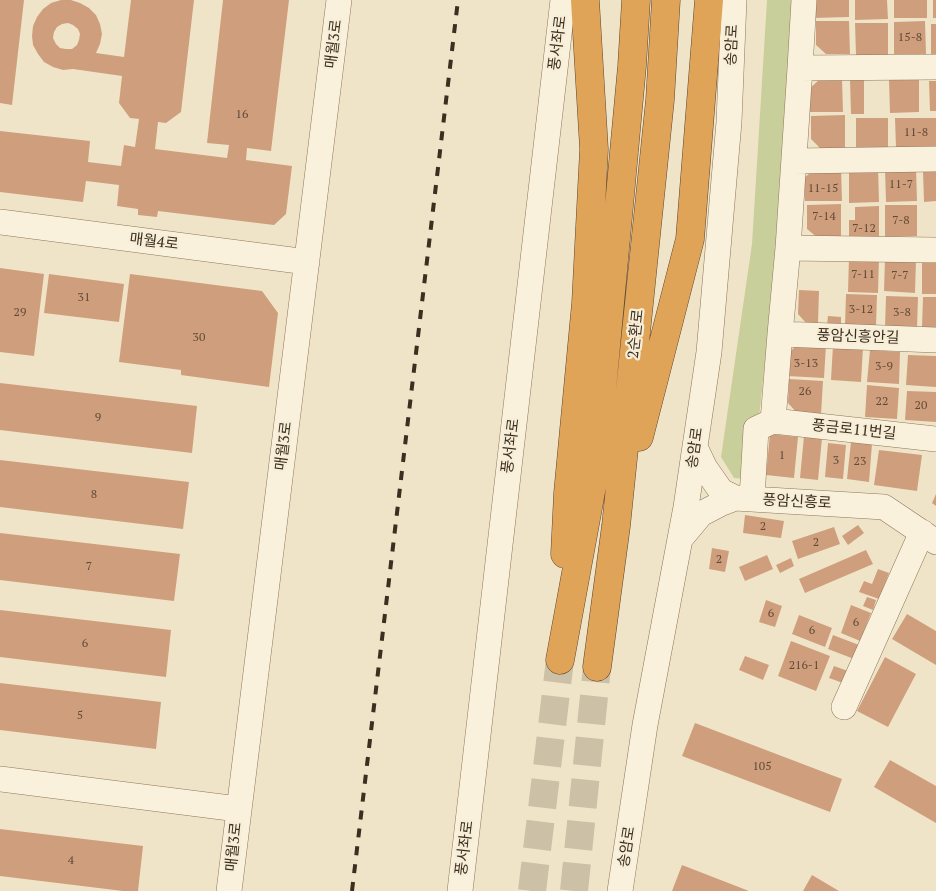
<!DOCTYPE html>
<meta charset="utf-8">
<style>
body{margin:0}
canvas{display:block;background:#f0e4c8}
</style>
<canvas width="936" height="891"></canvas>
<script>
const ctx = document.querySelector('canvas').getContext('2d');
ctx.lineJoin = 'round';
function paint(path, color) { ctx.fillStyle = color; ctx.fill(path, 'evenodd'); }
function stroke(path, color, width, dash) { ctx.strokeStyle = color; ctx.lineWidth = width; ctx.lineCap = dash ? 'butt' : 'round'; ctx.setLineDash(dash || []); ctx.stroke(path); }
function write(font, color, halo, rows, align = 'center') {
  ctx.font = font + ' "PT Serif","Noto Sans KR",serif'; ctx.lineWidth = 4.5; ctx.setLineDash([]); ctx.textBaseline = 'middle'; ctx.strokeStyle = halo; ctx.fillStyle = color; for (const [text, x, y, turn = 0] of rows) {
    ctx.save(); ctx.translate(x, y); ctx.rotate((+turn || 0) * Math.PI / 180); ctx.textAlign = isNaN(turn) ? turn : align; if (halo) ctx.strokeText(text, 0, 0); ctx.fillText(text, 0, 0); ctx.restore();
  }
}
paint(new Path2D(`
 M767,0h25l-15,247 -18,171 -12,61 -13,-1 -13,-21 31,-213z`), '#c9cf9b');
paint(new Path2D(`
 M0,0h24l-12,105 -12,-2z
 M61,0h10l9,3 9,5 7,7 4,9 2,10 -2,10 -4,9 28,4 7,-57h63l-13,112 -15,11 -8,-1 -3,27 72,9 2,-13 -22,-2 16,-143h66l-18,151 -24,-3 -1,12 46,6 -6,48 -12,11 -116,-14 -1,6 -19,-2v-6l-21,-3 2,-21 -33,-4 -3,21 -83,-10v-61l90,10 -2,21 33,4 3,-21 11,2 4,-28 -9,-1 -11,-15 3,-27 -49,-7 -10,1 -10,-3 -9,-5 -6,-8 -5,-9 -1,-9 1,-10 4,-9 6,-8 8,-6zM68,23l5,2 5,4 2,5 -1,6 -2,5 -5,4h-6l-6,-1 -4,-4 -3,-6 1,-6 3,-5 5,-3z
 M813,0h36v17l-36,1z
 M855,0h32l1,19 -33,1z
 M894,0h33v18h-33z
 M933,0h3v18h-3z
 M816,21h33l1,33h-24l-10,-9z
 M925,21l1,33h-32v-32z
 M855,23h33v32h-32z
 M931,24h5v30h-5z
 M820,79h22l1,33h-34v-23z
 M850,79h14v35h-13z
 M919,79v33l-29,1 -1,-33z
 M929,81h7v30h-6z
 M845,115v33l-24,1 -10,-10v-23z
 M856,118h32v32h-32z
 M895,118h41v30h-40z
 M849,167h29l1,35 -30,1z
 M816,168h25l1,33h-37l-1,-23z
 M916,168l1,33 -31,1 -1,-33z
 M923,171h13v30l-12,1z
 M841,204v33l-23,1 -11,-9v-24z
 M885,205h32v31l-32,1z
 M879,206v33h-30v-19h6v-13z
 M849,257l30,1 -1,35 -30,-1z
 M885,259l31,1 -1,33 -31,-2z
 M922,263h14v31h-14z
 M0,268l44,6 -10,82 -34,-4z
 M49,274l75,10 -5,38 -75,-9z
 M130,274l132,17 16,22 -9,74 -88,-12v-5l-62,-8z
 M799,290l20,1 -1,33h-11l-9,-10z
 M846,294l31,1 -1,31 -31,-1z
 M886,296l32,1 -1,32 -32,-1z
 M923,297h13v31l-14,-1z
 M828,316l13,1v8h-14z
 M800,343l26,2 -2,33 -37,-2 2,-24z
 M833,345l30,2 -2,35 -30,-2z
 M870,350l30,2 -1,32 -32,-2z
 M908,355l28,1v31l-30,-2z
 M789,379l34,2 -2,34 -24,-2 -9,-10z
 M0,383l197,23 -5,47 -192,-23z
 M867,385l32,3 -2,31 -32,-2z
 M907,391l29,1v30l-31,-2z
 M770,434l28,3 -4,41 -28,-3z
 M804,436l18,2 -4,42 -18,-2z
 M851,442l21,2 -3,38 -22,-3z
 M828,443l18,2 -3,34 -18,-2z
 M879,450l43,5 -5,36 -43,-6z
 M0,460l189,22 -6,47 -183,-22z
 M936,494v12l-4,-3z
 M745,515l39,6 -3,17 -38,-5z
 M858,525l6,8 -16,12 -6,-9z
 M834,527l6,17 -42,15 -6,-18z
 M0,533l180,21 -6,47 -174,-21z
 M712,548l17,3 -4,21 -16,-3z
 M866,550l7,14 -68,29 -6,-14z
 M767,555l6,14 -28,12 -6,-14z
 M791,558l3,8 -14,7 -4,-8z
 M878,569l11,4 -10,26 -20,-7 5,-11 8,3z
 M867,597l9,3 -3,10 -10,-4z
 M766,600l16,6 -7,21 -16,-5z
 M851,605l20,8 -11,28 -19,-8z
 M0,610l171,20 -5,47 -166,-20z
 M907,614l29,17v34l-44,-26z
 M799,615l33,13 -7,19 -33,-13z
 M833,635l26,10 -5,14 -26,-10z
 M791,641l39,15 -14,35 -38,-15z
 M745,656l24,9 -6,15 -24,-10z
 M885,657l31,17 -28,53 -31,-16z
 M834,666l14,5 -5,12 -14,-5z
 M0,683l161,19 -5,47 -156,-19z
 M695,723l147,56 -12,33 -148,-56z
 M890,760l46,26v37l-62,-36z
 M0,829l143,17 -5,45h-15l-123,-15z
 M682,865l67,26h-77z
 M812,875l27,16h-36z`), '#cf9f7d');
stroke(new Path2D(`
 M532,891l28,-231
 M574,891l23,-224`), '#ccc0a6', 28, [28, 14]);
const minor = new Path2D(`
 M800,68l136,-1
 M794,161l142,-2
 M0,222l307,40
 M788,248l148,2
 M780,334l156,6
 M773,421l7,-87 8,-86 12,-180 4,-68
 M773,421l163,18
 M695,447l10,21 16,23 14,7
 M752,499l4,-70 17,-8
 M681,538l20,-24 21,-11 13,-5 149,9 52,35
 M844,707l78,-175
 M0,779l238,30
 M229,891l110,-891
 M460,891l103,-891
 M620,891l25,-166 41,-218 23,-155 20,-230 5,-122`);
const highway = new Path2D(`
 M639,437l51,-198 19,-239
 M565,554l3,-61 18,-190 8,-154 -9,-149
 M560,660l34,-185 38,-409 4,-66
 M597,667l19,-141 44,-426 6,-100`);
stroke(minor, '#8d765c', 26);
stroke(highway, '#5b4430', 29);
stroke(minor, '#faf1dc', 25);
stroke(highway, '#e0a458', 28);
stroke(new Path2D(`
 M352,891l106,-891`), '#3d2e20', 4, [9, 9]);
write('12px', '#624a37', null, [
 ["15-8",910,38],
 ["16",242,115],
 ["11-8",916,133],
 ["11-7",901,185],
 ["11-15",823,189],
 ["7-14",824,217],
 ["7-8",901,221],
 ["7-12",864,229],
 ["7-11",863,275],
 ["7-7",900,276],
 ["31",84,298],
 ["3-12",861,310],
 ["29",20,313],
 ["3-8",902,313],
 ["30",199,338],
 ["3-13",806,364],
 ["3-9",884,367],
 ["26",805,392],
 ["22",882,402],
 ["20",921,406],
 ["9",98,418],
 ["1",782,456],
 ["3",836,461],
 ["23",860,462],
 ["8",94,495],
 ["2",763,527],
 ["2",816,543],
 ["2",719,560],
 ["7",89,567],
 ["6",771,614],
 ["6",856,623],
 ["6",812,631],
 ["6",85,644],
 ["216-1",804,666],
 ["5",80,716],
 ["105",762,767],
 ["4",71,861]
]);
write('15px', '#3d2e20', '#f7eed8', [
 ["풍서좌로",558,43,-83],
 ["매월3로",334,44,-83],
 ["송암로",732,45,-87],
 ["매월4로",154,242,7],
 ["2순환로",636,334,-84],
 ["풍암신흥안길",858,337,2],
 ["풍금로11번길",854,430,6],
 ["매월3로",284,446,-83],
 ["풍서좌로",511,446,-83],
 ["송암로",695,448,-82],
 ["풍암신흥로",797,502,3],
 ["매월3로",234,847,-84],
 ["송암로",627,847,-81],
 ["풍서좌로",465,848,-83]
]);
</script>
